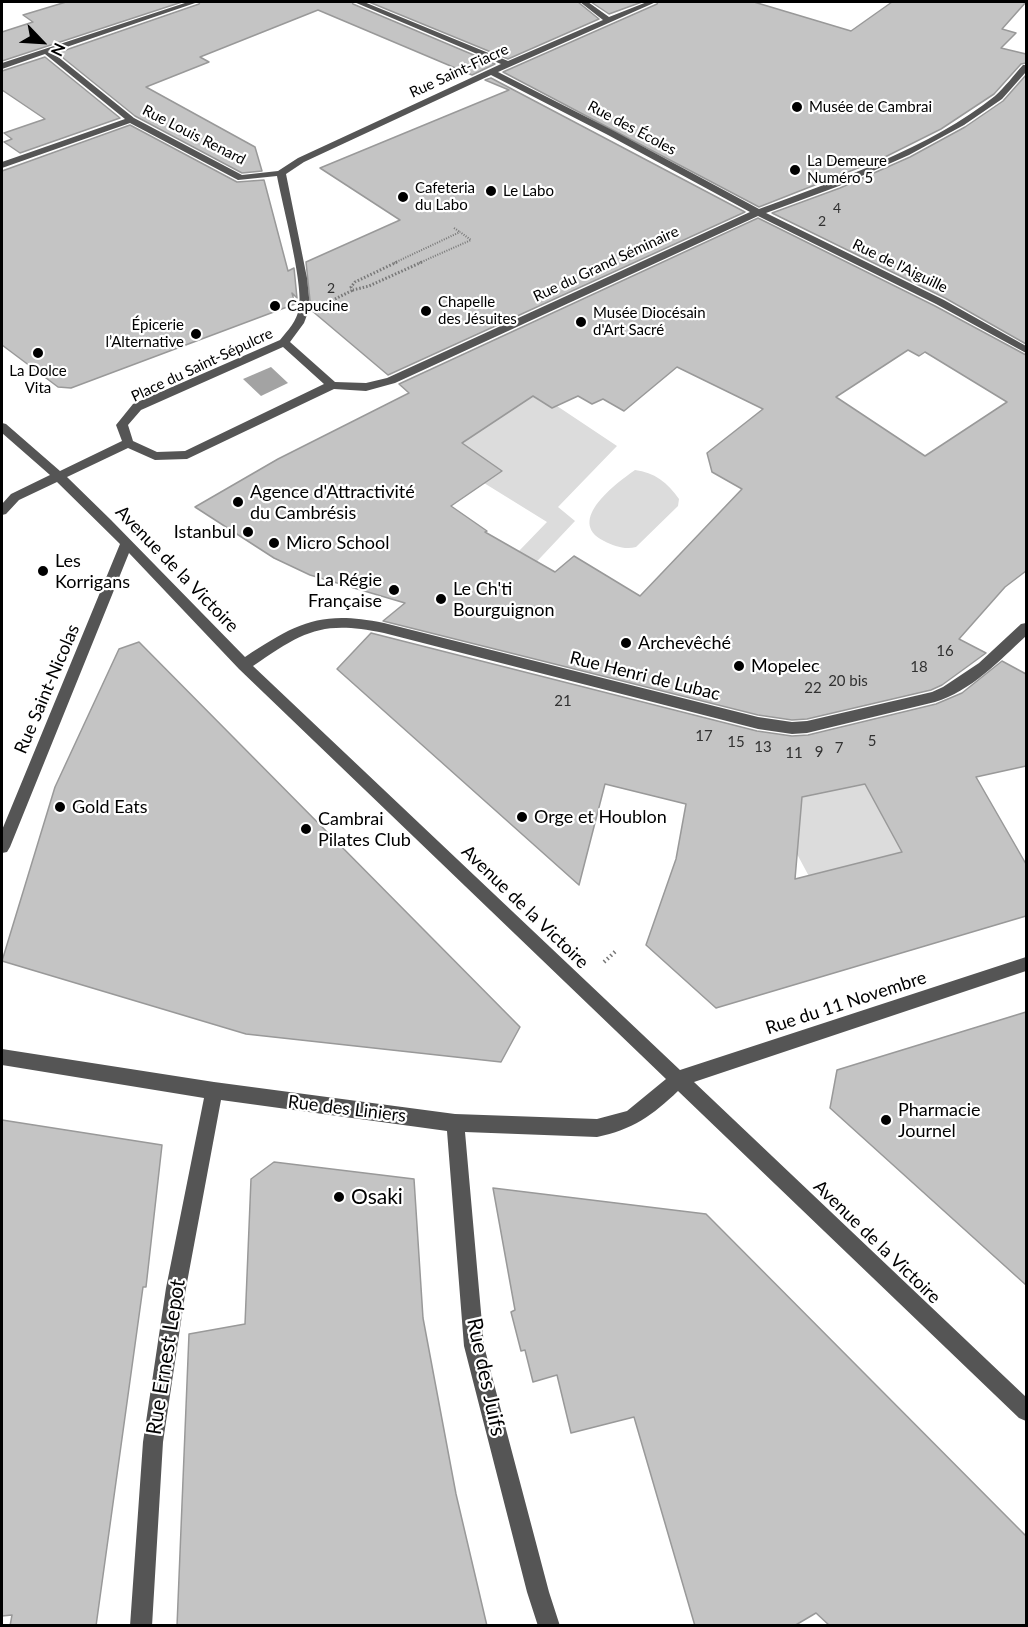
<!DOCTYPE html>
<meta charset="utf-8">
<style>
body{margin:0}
#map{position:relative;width:1028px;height:1627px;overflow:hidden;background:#fff;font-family:Lato,sans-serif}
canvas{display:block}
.frame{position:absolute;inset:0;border:3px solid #000;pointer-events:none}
.north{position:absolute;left:12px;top:12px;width:60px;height:60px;-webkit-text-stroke:4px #fff;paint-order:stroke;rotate:115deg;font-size:16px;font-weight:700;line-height:24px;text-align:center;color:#000}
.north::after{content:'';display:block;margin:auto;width:21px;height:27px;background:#000;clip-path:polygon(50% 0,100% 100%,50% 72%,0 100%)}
</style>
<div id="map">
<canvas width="1028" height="1627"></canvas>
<div class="frame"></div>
<div class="north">N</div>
</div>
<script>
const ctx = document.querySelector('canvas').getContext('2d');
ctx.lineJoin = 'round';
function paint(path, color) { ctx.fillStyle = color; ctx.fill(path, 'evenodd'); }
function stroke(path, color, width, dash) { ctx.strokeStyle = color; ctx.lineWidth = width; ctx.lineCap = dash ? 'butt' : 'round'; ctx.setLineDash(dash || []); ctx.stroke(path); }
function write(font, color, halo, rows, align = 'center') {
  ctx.font = font + ' Lato,sans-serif'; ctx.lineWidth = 4.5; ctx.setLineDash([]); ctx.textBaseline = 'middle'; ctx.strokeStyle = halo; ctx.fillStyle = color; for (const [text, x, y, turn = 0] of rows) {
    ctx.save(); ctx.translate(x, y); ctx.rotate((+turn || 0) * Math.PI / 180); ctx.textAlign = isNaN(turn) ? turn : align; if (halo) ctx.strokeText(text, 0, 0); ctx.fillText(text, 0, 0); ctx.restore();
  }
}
paint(new Path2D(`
 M533,396l19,12 5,-2 60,40 -59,61 17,14 -49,52 -8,-21 29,-30 -63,-39 17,-12 -40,-28z
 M635,470c19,2 33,13 44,29l-1,7 -42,41c-11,3 -22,-1 -32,-6 -40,-20 14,-59 31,-71z
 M865,784l37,68 -83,43 -22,-41 5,-57z`), '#dcdcdc');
paint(new Path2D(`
 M271,367l17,16 -27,13 -18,-17z`), '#a3a3a3');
const building = new Path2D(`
 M66,2h116l-180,59v-29l31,-10 -10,-7z
 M200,2h152l1,2 142,60 -23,11 -154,-65 -118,47 9,5 -63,25 109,60 7,24 -20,2 -107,-57 -78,-63 142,-49z
 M369,2h209l21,17 -91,40z
 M591,2h51l-33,12z
 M658,2h96l97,29 41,-29h134l-24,27 14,4 -15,15 25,6v9l-5,1 -27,30 -53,35 -60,30 -122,48 -256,-135 154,-68z
 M45,57l75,61 -100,35 -16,-11 8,-3 -8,-6 41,-14 -43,-29v-19z
 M1026,75v269l-81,-46 -173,-85 68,-25 70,-31 55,-30 38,-26z
 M491,78l254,134 -357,163 -77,-65 -5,-48 94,-42 -80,-52 189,-78 -24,-10z
 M130,125l107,57 27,-2 24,91 6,-3 3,30 -5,-5 3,11 -224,84 -13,-1 -56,-42v-174z
 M758,218l177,88 91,49v216l-21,16 -46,52 27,14 -44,32 -11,5 -124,29 -15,1 -34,-5 -375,-94 22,-18 -95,-28 -36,-17 -79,-51 83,-48 131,-66 -10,-9zM908,350l11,6 6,-4 82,50 -82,54 -89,-59zM677,367l86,42 -56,44 5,19 30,17 -102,107 -66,-40 -19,16 -70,-40 2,-1 -36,-25 51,-35 -40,-28 71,-47 19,12 26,-12 14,8 11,-5 21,12z
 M371,633l386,98 35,5 16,-1 128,-31 26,-11 40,-32 24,13v92l-50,11 50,87v52l-310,92 -70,-63 30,-86 10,-55 -81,-20 -26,101 -242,-216zM865,784l37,68 -107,27 7,-82z
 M139,642l381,385 -19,35 -255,-28 -244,-73 53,-174 64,-138z
 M1026,1012v273l-196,-177 7,-38z
 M2,1120l160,25 -16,142h-3l-47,339h-86l2,-11 -10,1z
 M274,1162l140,17 9,139 33,176 31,132h-310l12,-292 56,-10 6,-145z
 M493,1188l213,26 320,322v90h-196l-14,-13 -22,13h-99l-61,-209 -63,16 -14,-58 -24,7 -8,-32 -4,1 -10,-39 4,-2z`);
paint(building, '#c4c4c4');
stroke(building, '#999', 1.5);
stroke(new Path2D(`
 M454,228l6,4
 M394,263l66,-31
 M419,263l52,-23 -11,-8`), '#777', 2, [1, 1.5]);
stroke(new Path2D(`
 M397,262l-42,20 -4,5 2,3 16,-4 53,-24
 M335,299l18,-9`), '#777', 3, [1.5, 2]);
stroke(new Path2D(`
 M604,962l13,-12`), '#777', 4, [1.5, 3]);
paint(new Path2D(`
 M188,2h10l-146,50 82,66 108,57 36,-4 20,-13 203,-94 -147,-62h10l144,59 95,-41 -23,-18h8l21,15 38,-15h9l-158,70 116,59 145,78c76,-28 173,-62 236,-113 10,-9 19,-21 28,-31h3v7l-24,27 -38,26 -55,30 -70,31 -73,27 178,87 82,46v7l-90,-49 -178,-88 -363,167 -29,8 -32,-2 -147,70 -32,1 -27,-12 -61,29 44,43 134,137c52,-34 75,-47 139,-34l374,94 34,5 15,-1 125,-29 11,-5 36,-24 42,-39 5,-1v13c-27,25 -55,55 -91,66l-128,31 -15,1 -34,-5 -374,-96c-62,-13 -80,-2 -131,33l427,404 346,-113v14l-332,111 332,315v24l-7,-3 -341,-327c-25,24 -46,39 -81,46l-132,-5 19,214 65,246 11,34h-22l-11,-34 -63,-246 -17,-215 -226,-31 -35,188 -23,154 -11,184h-22l13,-184 23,-154 38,-190 -202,-33v-16l212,33 241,32 142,5 30,-8 39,-32 -427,-410 -110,-116 -119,294 -3,5 -5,1v-23l118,-286 -63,-62 -38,18 -13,14 -4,1v-11l9,-10 39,-19 -48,-42v-10l4,1 54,47 62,-30 -6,-16 17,-21 147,-64c8,-10 17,-19 19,-32 5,-22 -17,-105 -22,-132l-39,4 -108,-57 -128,45v-6l123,-43 -80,-65 -43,15v-6zM491,75l117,60 142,77 -363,166 -21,5 -31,-1 -45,-40 14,-19 6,-16 -3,-29 -21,-104 18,-12zM283,347l41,37 -139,67 -28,1 -24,-11 -5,-16 13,-15z`), '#555');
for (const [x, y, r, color] of [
 [797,107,6,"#000"],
 [795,170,6,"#000"],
 [491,191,6,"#000"],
 [403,197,6,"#000"],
 [275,306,6,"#000"],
 [426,311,6,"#000"],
 [581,322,6,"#000"],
 [196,334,6,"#000"],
 [38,353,6,"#000"],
 [238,502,6,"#000"],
 [248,532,6,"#000"],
 [274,543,6,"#000"],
 [43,571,6,"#000"],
 [394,590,6,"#000"],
 [441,599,6,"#000"],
 [626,643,6,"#000"],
 [739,666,6,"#000"],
 [60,807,6,"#000"],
 [522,817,6,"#000"],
 [306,829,6,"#000"],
 [886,1120,6,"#000"],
 [339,1197,6,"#000"]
]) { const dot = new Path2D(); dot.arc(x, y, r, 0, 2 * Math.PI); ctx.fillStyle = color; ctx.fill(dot); stroke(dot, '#fff', 2); }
write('14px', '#313131', null, [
 ["4",837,208],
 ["2",822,221],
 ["2",331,288]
]);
write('15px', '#000', '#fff', [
 ["Rue Saint-Fiacre",459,71,-25],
 ["Rue des Écoles",632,128,28],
 ["Rue Louis Renard",194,135,27],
 ["Rue du Grand Séminaire",606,264,-25],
 ["Rue de l'Aiguille",900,266,26],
 ["Place du Saint-Sépulcre",202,365,-25]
]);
write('15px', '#000', '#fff', [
 ["Musée de Cambrai",809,107],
 ["La Demeure",807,161],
 ["Numéro 5",807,178],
 ["Cafeteria",415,188],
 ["du Labo",415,205],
 ["Le Labo",503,191],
 ["Chapelle",438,302],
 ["des Jésuites",438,319],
 ["Capucine",287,306],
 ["Musée Diocésain",593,313],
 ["d'Art Sacré",593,330],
 ["Épicerie",184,325,"right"],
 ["l’Alternative",184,342,"right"],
 ["La Dolce",38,371,"center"],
 ["Vita",38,388,"center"]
], 'left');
write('15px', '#313131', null, [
 ["16",945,651],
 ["18",919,667],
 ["20 bis",848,681],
 ["22",813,688],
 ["21",563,701],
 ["17",704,736],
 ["5",872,741],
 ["15",736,742],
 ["13",763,747],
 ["7",839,748],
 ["9",819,752],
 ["11",794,753]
]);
write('18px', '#000', '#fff', [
 ["Agence d'Attractivité",250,492],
 ["du Cambrésis",250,513],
 ["Istanbul",236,532,"right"],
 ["Micro School",286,543],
 ["Les",55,561],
 ["Korrigans",55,582],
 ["La Régie",382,580,"right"],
 ["Française",382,601,"right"],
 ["Le Ch'ti",453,589],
 ["Bourguignon",453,610],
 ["Archevêché",638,643],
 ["Mopelec",751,666],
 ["Gold Eats",72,807],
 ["Orge et Houblon",534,817],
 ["Cambrai",318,819],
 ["Pilates Club",318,840],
 ["Pharmacie",898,1110],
 ["Journel",898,1131]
], 'left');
write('18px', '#000', '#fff', [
 ["Avenue de la Victoire",177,569,46],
 ["Rue Henri de Lubac",645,676,14],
 ["Rue Saint-Nicolas",47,689,-67],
 ["Avenue de la Victoire",525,907,44],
 ["Rue du 11 Novembre",846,1003,-18],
 ["Rue des Liniers",347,1109,7],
 ["Avenue de la Victoire",877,1242,44]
]);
write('21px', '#000', '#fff', [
 ["Osaki",351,1197]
], 'left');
write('21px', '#000', '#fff', [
 ["Rue Ernest Lepot",166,1357,-81],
 ["Rue des Juifs",486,1377,78]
]);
</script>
